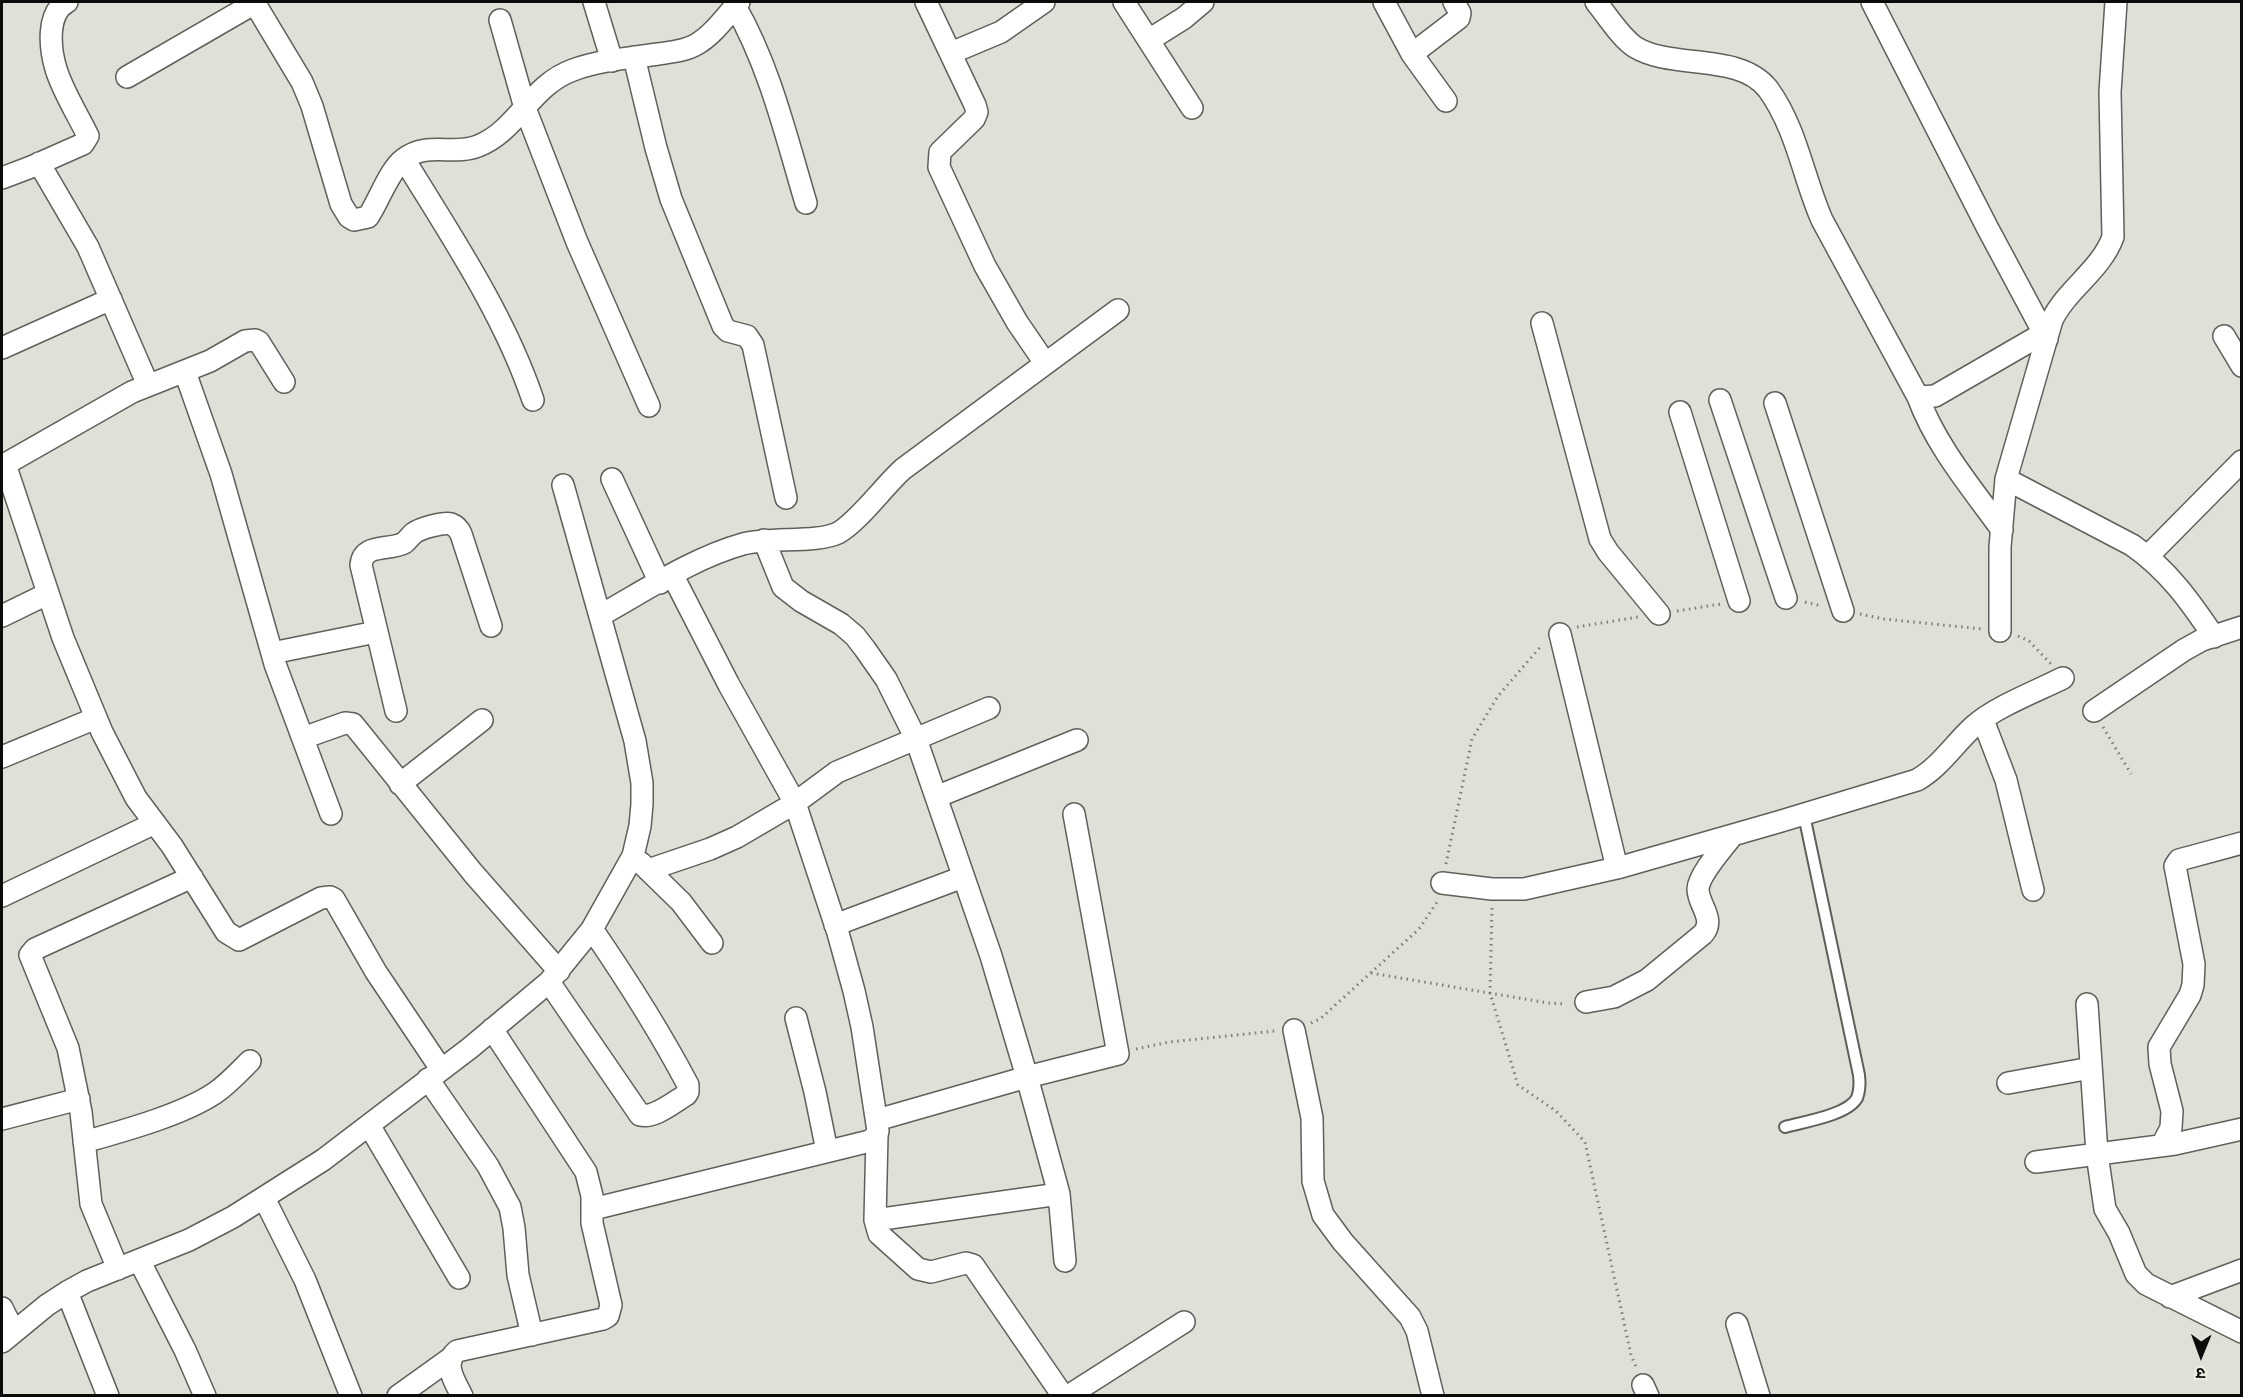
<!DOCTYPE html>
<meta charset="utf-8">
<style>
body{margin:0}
#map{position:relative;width:2243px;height:1397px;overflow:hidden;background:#dfe1d9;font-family:Raleway,"Noto Sans Devanagari",sans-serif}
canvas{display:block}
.frame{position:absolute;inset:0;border:3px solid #0b0c09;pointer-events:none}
.north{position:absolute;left:2171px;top:1325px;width:60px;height:60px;-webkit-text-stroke:4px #eceee6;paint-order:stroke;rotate:181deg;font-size:16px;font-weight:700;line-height:24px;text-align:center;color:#0b0c09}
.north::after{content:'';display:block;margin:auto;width:21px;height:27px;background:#0b0c09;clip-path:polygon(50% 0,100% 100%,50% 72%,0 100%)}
</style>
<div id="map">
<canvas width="2243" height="1397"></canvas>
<div class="frame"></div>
<div class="north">उ</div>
</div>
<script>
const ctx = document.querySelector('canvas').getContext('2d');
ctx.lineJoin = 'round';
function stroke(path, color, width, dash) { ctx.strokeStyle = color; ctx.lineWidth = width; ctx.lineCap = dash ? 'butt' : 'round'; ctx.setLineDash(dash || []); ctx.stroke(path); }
const service = new Path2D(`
 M1785,1127c18,-5 63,-12 72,-29 3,-8 3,-15 2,-23l-55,-260`);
const minor = new Path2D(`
 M254,2l48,80 10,24 29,98 8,13 5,3 14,-3c11,-16 21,-47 36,-58 23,-18 50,-3 74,-13 39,-15 53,-61 95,-76 27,-10 57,-12 85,-16 13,-2 28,-3 39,-10 17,-10 29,-28 42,-42
 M594,2l18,59
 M926,2l49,103 2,7 -3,7 -34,33 -1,15 46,99 32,56 28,41
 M1124,2l68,106
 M1384,2l28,52 34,47
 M1596,2c10,12 25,36 39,45 37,23 104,5 133,42 29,40 35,88 54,131l96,177 17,-1 109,-63
 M1872,2l115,225 60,112
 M735,6c35,61 51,130 71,197
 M500,20l25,88 52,134 72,164
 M1149,40l35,-22 19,-16
 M951,53l50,-21 43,-30
 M1412,54l47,-36 1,-5 -6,-11
 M634,57l22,91 15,51 52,127 5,5 19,5 6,9 33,153
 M127,77l128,-74
 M404,159c47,77 100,155 129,241
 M39,163l49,84 60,138
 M2,178l29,-11 52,-23 5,-8c-10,-21 -25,-44 -32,-67 -6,-20 -10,-56 11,-67
 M1542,323l58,216 8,13 51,62
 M2224,336l18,30
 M2,348l109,-49
 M185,372l36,102 54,190 56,150
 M1918,397c18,49 53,90 84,133
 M1720,400l66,198
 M1775,403l68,208
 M1680,412l59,189
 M5,464l58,174 39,94 34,66 36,48 54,86 13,8 82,-42 9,-1 4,2 42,73 65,97
 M2,466l130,-74 78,-31 35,-20 10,-1 4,2 25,40
 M612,479l48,104
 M2006,479l126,66c35,24 58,56 82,92
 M764,540l19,47 18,14 40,23 14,12 10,13 21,30 30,60 75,217 36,121 32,117 6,67
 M2148,556l94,-95
 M601,615c45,-25 92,-57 142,-71 27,-7 74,-1 95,-11 20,-11 46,-47 65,-64l215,-159
 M2,616l45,-22
 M2000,631v-84l6,-68 46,-159c15,-31 49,-50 61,-83l-3,-145 6,-90
 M1560,634l57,234
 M272,653l104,-21
 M396,711l-35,-146c2,-22 28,-14 43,-22 4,-3 6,-7 10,-10 7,-5 29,-11 37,-9 5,2 8,5 10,10l30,92
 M2094,711l90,-61 18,-10 40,-13
 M1983,720l23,60 27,110
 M303,738l42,-15 8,1 120,149 86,98
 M2,757l94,-39
 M400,784l82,-64
 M936,797l141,-57
 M641,863l40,39 31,41
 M648,870l62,-21 27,-12 58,-34 42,-31 152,-64
 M1442,883l50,6h32l97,-22 157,-45 139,-42c23,-13 37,-36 57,-54 21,-19 63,-35 89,-48
 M2,896l153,-73
 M835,925l128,-48
 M549,982l91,133c14,4 34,-13 46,-20l2,-3v-7c-29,-55 -61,-105 -96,-156
 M1586,1002l28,-5 33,-17 56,-46c13,-15 -5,-29 -5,-45 1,-15 25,-41 34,-53
 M2087,1004l10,150 8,55 14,24 17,41 10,10 96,48
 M796,1018l19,74 12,59
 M1294,1030l18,88 1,63 10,34 20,27 67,75 7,14 16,65
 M428,1079l60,87 22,41 4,21 4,47 14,60
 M2008,1083l83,-15
 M2,1119l77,-20
 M877,1120l150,-43 91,-23 -44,-240
 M369,1125l90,153
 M877,1135l-2,85 4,14 39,35 13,3 35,-9 7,2 90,131
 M84,1142c39,-11 98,-27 131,-49 13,-9 24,-21 35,-32
 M2162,1145l9,-17 1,-17 -12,-47 -1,-17 31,-52 3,-10 1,-21 -19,-98 4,-6 63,-17
 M2036,1162l139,-18 67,-15
 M264,1198l41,82 46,116
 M593,1209l277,-68 7,-6 1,-4 -16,-104 -8,-36 -16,-58 -43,-130 -66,-118 -56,-109
 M875,1220l184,-26
 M139,1260l46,90 20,46
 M118,1269l-27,-65 -10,-92 -13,-64 -38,-93 5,-6 157,-72
 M67,1292l41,104
 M2170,1297l72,-27
 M2,1308l12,24
 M1737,1324l22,72
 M2,1342l45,-37 20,-13 20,-11 102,-41 44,-23 90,-57 147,-112 79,-66 43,-53 41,-73 7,-30 2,-22v-21l-7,-42 -72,-256
 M1643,1385l5,11
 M398,1396l53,-38
 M462,1396c-7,-14 -20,-33 -5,-45l146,-32 5,-3 3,-11 -19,-82v-27l-6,-24 -94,-143
 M1068,1396l116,-74`);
stroke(service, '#5e6059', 14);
stroke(minor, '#5e6059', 24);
stroke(new Path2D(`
 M1805,602l17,4
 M1677,611l44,-7
 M1860,614l24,5 98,10
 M1577,627l61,-10
 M2018,636l11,5 22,23
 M2103,727l28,47
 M1446,864l26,-125 26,-43 44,-51
 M1492,908l-2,85 28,92 38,26 29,31 46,213 5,12
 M1371,973l178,30 17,1
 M1311,1023l9,-4 99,-90 18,-27
 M1136,1049l33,-7 106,-11`), '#7a7c76', 3, [1.5, 4.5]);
stroke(service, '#fff', 10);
stroke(minor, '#fff', 21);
</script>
